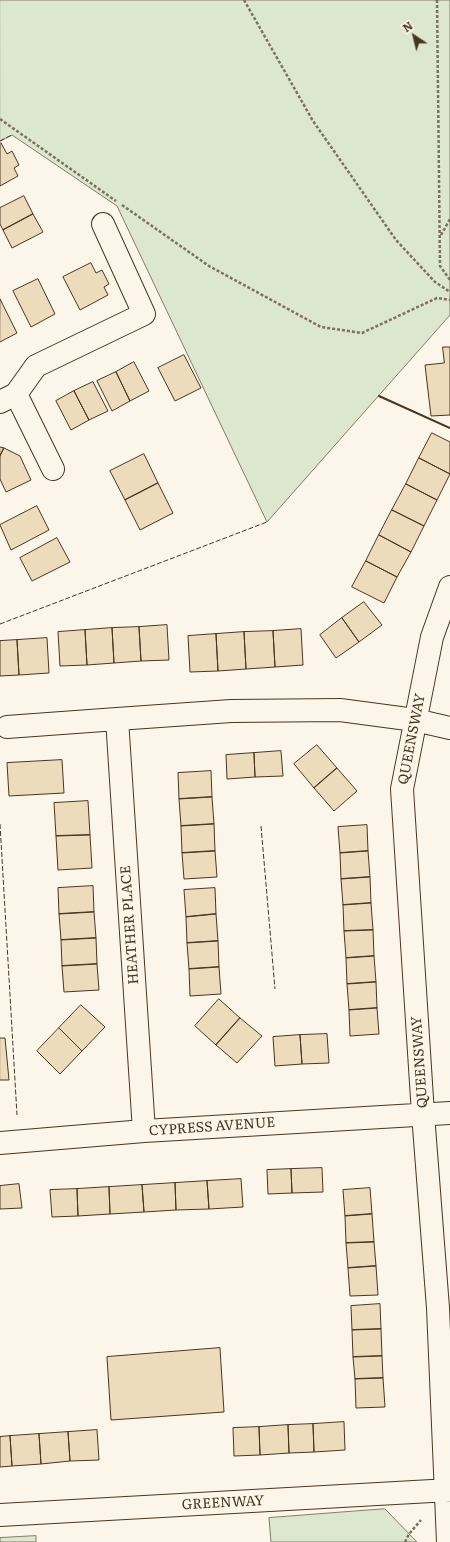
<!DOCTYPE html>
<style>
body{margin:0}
#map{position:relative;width:450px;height:1542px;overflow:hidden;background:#fbf6e9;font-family:Literata,serif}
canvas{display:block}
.north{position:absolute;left:394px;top:16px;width:40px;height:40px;-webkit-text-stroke:3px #fbf6e9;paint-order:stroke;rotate:325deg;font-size:11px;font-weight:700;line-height:16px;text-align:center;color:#4a3520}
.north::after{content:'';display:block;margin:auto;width:14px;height:18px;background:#4a3520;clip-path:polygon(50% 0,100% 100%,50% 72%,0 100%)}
</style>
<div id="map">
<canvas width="450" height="1542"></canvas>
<div class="north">N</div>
</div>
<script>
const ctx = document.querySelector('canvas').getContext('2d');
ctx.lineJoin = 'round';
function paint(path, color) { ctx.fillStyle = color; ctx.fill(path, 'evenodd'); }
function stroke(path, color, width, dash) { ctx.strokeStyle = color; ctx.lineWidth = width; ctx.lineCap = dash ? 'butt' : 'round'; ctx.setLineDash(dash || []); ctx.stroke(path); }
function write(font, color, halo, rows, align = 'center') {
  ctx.font = font + ' Literata,serif'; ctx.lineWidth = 3; ctx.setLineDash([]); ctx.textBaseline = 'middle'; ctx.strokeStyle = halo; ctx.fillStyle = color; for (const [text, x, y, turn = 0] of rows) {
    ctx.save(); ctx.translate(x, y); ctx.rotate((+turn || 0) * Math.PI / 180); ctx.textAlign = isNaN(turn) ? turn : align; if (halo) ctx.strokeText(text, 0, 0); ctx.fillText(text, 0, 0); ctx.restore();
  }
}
const green = new Path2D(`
 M0,0h450v315l-183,207 -150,-316 -105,-71 -12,6z
 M385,1509l32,33h-146l-2,-24z
 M36,1536v6h-36v-4z`);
paint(green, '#dce7d0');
stroke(green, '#887966', 1);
const building = new Path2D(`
 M1,143l6,11 5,-3 7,14 -5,3 4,8 -18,10v-42z
 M24,196l9,18 -30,16 -3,-6v-16z
 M33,214l10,18 -31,16 -9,-18z
 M91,263l5,10 6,-3 7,14 -5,3 4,8 -28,15 -17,-33z
 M38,279l17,35 -24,13 -18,-36z
 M0,299l17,34 -17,9z
 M443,347h7v68l-19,1 -6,-51 19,-2z
 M184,355l17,33 -26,13 -17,-33z
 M134,362l15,29 -19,10 -14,-29z
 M116,372l14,29 -18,10 -15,-30z
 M93,382l15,29 -19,9 -15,-29z
 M74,391l15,29 -18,10 -15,-29z
 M432,433l18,9v32l-31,-16z
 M0,447l4,1 -4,8z
 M4,448l16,8 11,24 -25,12 -6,-13v-23z
 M144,454l14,29 -33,17 -15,-29z
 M419,458l31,16 -13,26 -31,-16z
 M158,483l15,30 -33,17 -15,-30z
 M406,484l31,16 -13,26 -32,-16z
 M37,506l12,24 -38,20 -11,-25z
 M392,510l32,16 -13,26 -32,-17z
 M379,535l32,17 -14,25 -31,-16z
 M57,538l13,24 -38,19 -12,-23z
 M366,561l31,16 -13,26 -32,-16z
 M364,602l18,23 -23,17 -17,-24z
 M342,618l17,24 -23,16 -16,-23z
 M167,625l2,35 -28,1 -2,-34z
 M139,627l2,34 -27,2 -2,-35z
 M112,628l2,35 -27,2 -2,-35z
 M301,629l2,36 -28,2 -2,-36z
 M85,630l2,35 -27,1 -2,-34z
 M273,631l2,36 -29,2 -2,-37z
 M244,632l2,37 -28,2 -2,-37z
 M216,634l2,37 -28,1 -2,-36z
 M47,638l2,35 -30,2 -2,-35z
 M17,640l2,35 -19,1v-35z
 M317,745l20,23 -23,20 -20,-24z
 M281,751l2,25 -28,1 -1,-24z
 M254,753l1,24 -28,2 -1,-24z
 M62,760l2,33 -55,3 -2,-33z
 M337,768l20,23 -23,20 -20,-23z
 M211,771l1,26 -33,2 -1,-26z
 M212,797l2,27 -33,2 -2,-27z
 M88,801l2,34 -34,1 -2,-33z
 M214,824l1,27 -33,2 -1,-27z
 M367,825l1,26 -28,2 -2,-26z
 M90,835l2,33 -34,2 -2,-34z
 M215,851l2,26 -33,2 -2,-26z
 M368,851l2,26 -29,2 -1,-26z
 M370,877l1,26 -28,2 -2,-26z
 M93,886l1,26 -35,2 -1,-26z
 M215,888l1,26 -30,3 -2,-27z
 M371,903l2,27 -29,1 -1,-26z
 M94,912l2,26 -35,2 -2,-26z
 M216,914l2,27 -31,2 -1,-26z
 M373,930l1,26 -28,2 -2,-27z
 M96,938l1,26 -35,2 -1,-26z
 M218,941l1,26 -30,2 -2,-26z
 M374,956l2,26 -29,2 -1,-26z
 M97,964l2,26 -35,2 -2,-26z
 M219,967l2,27 -31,2 -1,-27z
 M376,982l1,26 -28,2 -2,-26z
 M219,999l21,19 -24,27 -21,-19z
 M81,1005l24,22 -23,24 -23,-23z
 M377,1008l2,26 -29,2 -1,-26z
 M240,1018l22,18 -25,27 -21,-18z
 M59,1028l23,23 -22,23 -23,-23z
 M327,1034l2,29 -27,1 -2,-29z
 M300,1035l2,29 -27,2 -2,-29z
 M0,1038h5l4,42h-9z
 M322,1168l1,24 -31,1 -1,-24z
 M291,1169l1,24 -24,1 -1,-24z
 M241,1179l2,28 -34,2 -2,-28z
 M207,1181l2,28 -33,1 -1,-27z
 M175,1183l1,27 -32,2 -2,-27z
 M19,1184l3,24 -22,1v-23z
 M142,1185l2,27 -34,2 -1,-27z
 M109,1187l1,27 -32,2 -1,-27z
 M370,1188l2,26 -27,2 -2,-26z
 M77,1189l1,27 -26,1 -2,-27z
 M372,1214l2,28 -28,1 -1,-27z
 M374,1242l2,24 -28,2 -2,-25z
 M376,1266l2,29 -28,1 -2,-28z
 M380,1304l1,25 -29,1 -1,-24z
 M381,1329l1,27 -29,1 -1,-27z
 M220,1348l4,64 -113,8 -4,-63z
 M382,1356l1,22 -28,1 -2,-22z
 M383,1378l2,29 -29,1 -1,-29z
 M344,1422l1,28 -31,2 -1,-28z
 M313,1424l1,28 -25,1 -1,-28z
 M288,1425l1,28 -29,2 -1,-28z
 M259,1427l1,28 -26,1 -1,-28z
 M97,1430l2,30 -29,1 -2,-29z
 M68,1432l2,29 -29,3 -2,-30z
 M39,1434l2,30 -29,2 -2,-30z
 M10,1436l2,30 -12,1v-30z`);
paint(building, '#ecdcbc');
stroke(building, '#4a3520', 1);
const street = new Path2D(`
 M16,394l37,75
 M0,402l16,-8 20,-28 108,-52 -41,-90
 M7,727l110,-8
 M144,1131l-27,-412 114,-8 109,-1 75,10 35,8
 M0,1143l144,-12 306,-18
 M0,1515l450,-25
 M448,1542l-10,-234 -15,-194 -21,-325 30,-152 18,-50`);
stroke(street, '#4a3520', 24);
stroke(new Path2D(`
 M244,0l69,121 83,119 39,42 15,10
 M437,0l3,266 10,14
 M0,119l116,82
 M122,205l87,61 112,61 41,6 75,-35 13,2
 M441,235l9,-16
 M405,1542l4,-8 12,-14`), '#7f6f5c', 2.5, [3, 2]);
stroke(street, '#fbf6e9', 22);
stroke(new Path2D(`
 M0,141l12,-6
 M0,624l267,-102
 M0,824l17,291
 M261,826l14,163`), '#4a3520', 1, [5, 2]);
stroke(new Path2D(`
 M379,396l71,32`), '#4a3520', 2);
write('14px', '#4a3520', '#fbf6e9', [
 ["QUEENSWAY",412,739,-79],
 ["HEATHER PLACE",130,925,-94],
 ["QUEENSWAY",420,1062,-94],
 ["CYPRESS AVENUE",212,1127,-4],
 ["GREENWAY",223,1503,-3]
]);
</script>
